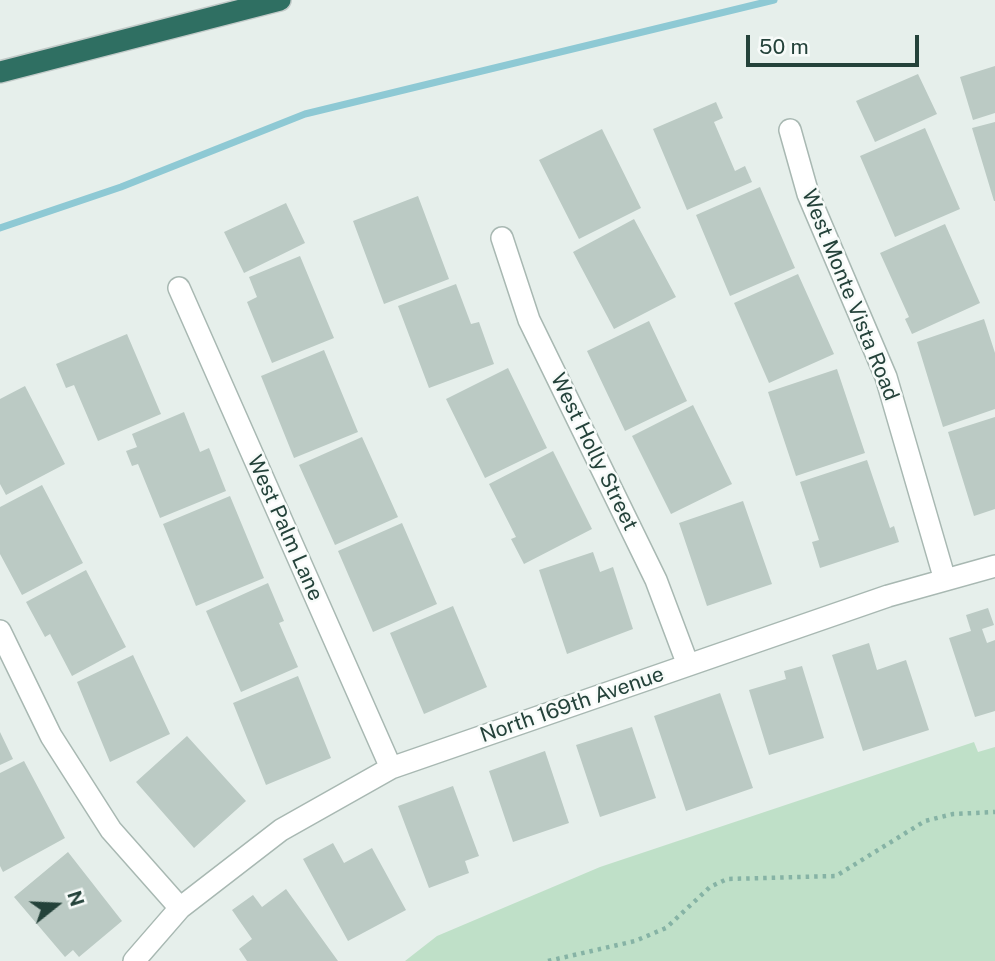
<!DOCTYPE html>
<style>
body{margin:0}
#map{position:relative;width:995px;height:961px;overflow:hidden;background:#e6efeb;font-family:"Public Sans",sans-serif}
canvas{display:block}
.north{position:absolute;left:21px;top:870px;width:70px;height:70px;-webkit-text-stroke:5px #f7fbf9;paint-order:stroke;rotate:72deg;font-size:19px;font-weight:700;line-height:28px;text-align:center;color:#24423a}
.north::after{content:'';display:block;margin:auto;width:24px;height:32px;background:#24423a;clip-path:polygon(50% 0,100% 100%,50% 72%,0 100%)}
.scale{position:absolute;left:746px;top:35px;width:173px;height:32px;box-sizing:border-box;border:4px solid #24423a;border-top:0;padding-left:9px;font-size:21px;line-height:24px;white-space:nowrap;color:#24423a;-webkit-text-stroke:5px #f7fbf9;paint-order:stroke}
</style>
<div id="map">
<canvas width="995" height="961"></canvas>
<div class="north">N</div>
<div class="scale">50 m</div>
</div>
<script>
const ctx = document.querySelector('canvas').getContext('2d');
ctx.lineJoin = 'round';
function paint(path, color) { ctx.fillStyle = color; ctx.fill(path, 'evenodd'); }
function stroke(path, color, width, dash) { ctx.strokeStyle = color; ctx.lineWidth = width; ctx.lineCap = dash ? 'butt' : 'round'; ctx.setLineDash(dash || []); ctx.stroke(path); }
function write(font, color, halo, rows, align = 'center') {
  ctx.font = font + ' "Public Sans",sans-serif'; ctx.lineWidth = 5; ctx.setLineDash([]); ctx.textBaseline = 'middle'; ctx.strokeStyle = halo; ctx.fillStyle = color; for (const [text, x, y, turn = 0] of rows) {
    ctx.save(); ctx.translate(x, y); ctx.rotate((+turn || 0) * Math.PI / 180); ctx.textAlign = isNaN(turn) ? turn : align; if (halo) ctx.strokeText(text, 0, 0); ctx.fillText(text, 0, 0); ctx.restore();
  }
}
paint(new Path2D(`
 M974,742l4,10 17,-5v214h-590l32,-25 163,-69z`), '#bfe0c8');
stroke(new Path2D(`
 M0,228l121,-41 184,-73 469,-114`), '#8ec9d4', 7);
paint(new Path2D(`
 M995,66v47l-22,7 -13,-43z
 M918,74l19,40 -62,28 -19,-41z
 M716,102l7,16 -9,4 21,49 10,-5 7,16 -65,28 -34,-81z
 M995,122v79h-1l-22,-73z
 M925,128l35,81 -65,28 -35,-81z
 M602,129l39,79 -62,31 -40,-79z
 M760,187l35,81 -65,28 -34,-81z
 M418,196l31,83 -65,25 -31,-83z
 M286,203l19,40 -61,30 -20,-41z
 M634,219l42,78 -62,32 -41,-77z
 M945,224l35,79 -68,31 -7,-15 4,-2 -29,-64z
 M300,256l34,82 -62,25 -25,-61 10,-5 -8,-20z
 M798,274l36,80 -65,29 -35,-80z
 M456,284l15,40 8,-2 15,42 -65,24 -31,-82z
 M984,319l11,34v56l-52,18 -26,-85z
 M649,321l38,80 -62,30 -38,-80z
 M127,334l34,80 -63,27 -24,-56 -8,3 -10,-24z
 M324,350l34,82 -64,26 -33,-82z
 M508,368l39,80 -62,30 -39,-79z
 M837,369l28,84 -69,23 -28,-84z
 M25,386l40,78 -59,31 -6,-11v-85z
 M693,405l39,79 -61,30 -39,-78z
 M184,412l16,40 9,-4 17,43 -66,27 -22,-54 -6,2 -6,-15 11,-4 -5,-13z
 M995,417v92l-21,7 -26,-84z
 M362,437l36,80 -63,28 -36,-80z
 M553,451l39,78 -68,35 -13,-25 5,-2 -27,-53z
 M867,460l23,68 4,-2 5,16 -79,26 -8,-26 7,-2 -19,-58z
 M42,485l41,78 -61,32 -22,-41v-47z
 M230,496l34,82 -68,28 -33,-82z
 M743,501l29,83 -65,22 -28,-83z
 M402,523l35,81 -64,28 -35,-81z
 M593,552l7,20 13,-5 20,62 -66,25 -28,-84z
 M86,570l40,77 -54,29 -22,-42 -5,3 -19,-35z
 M268,583l16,38 -5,2 19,44 -57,25 -35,-81z
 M453,606l34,81 -63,27 -34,-81z
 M988,608l6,17 -12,4 5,14 8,-3v71l-20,6 -26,-79 22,-7 -5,-16z
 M869,643l8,27 29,-10 23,70 -66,21 -31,-96z
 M133,655l37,79 -60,28 -33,-80z
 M802,666l22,72 -55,17 -20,-65 37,-11 -2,-8z
 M298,676l33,82 -65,27 -33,-82z
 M720,693l33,95 -67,23 -32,-95z
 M632,727l24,71 -56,19 -24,-72z
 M0,732l13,27 -13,6z
 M187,736l59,65 -52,47 -58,-66z
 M545,751l24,72 -56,19 -24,-71z
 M24,761l41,77 -62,34 -3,-6v-93z
 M453,786l26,70 -14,5 4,12 -40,15 -31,-82z
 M333,843l11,20 28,-15 34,62 -58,31 -45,-82z
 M68,852l54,69 -43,36 -6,-7 -8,7 -51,-60z
 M286,889l52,72h-91l-8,-12 13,-10 -20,-29 21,-15 9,12z`), '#bbcac4');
const minor = new Path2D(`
 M790,130l18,64 78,183 59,203
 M502,238l27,82 127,260 32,85
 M179,288l212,480
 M0,631l51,105 60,94 69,78
 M134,961l46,-53 101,-78 110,-62 497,-172 107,-30`);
const highway = new Path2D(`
 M0,72l280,-72`);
stroke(minor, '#a8b8b2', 24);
stroke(highway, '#c2cac8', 24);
stroke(new Path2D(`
 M548,961l87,-20 31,-13 44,-41 17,-8 109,-3 89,-55 28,-7 42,-2`), '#86b3a5', 4.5, [3.5, 5]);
stroke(minor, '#fff', 21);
stroke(highway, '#2f6f62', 21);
write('21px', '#24423a', '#f7fbf9', [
 ["West Monte Vista Road",850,295,68],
 ["West Holly Street",594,452,64],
 ["West Palm Lane",285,528,66],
 ["North 169th Avenue",572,705,-19]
]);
</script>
